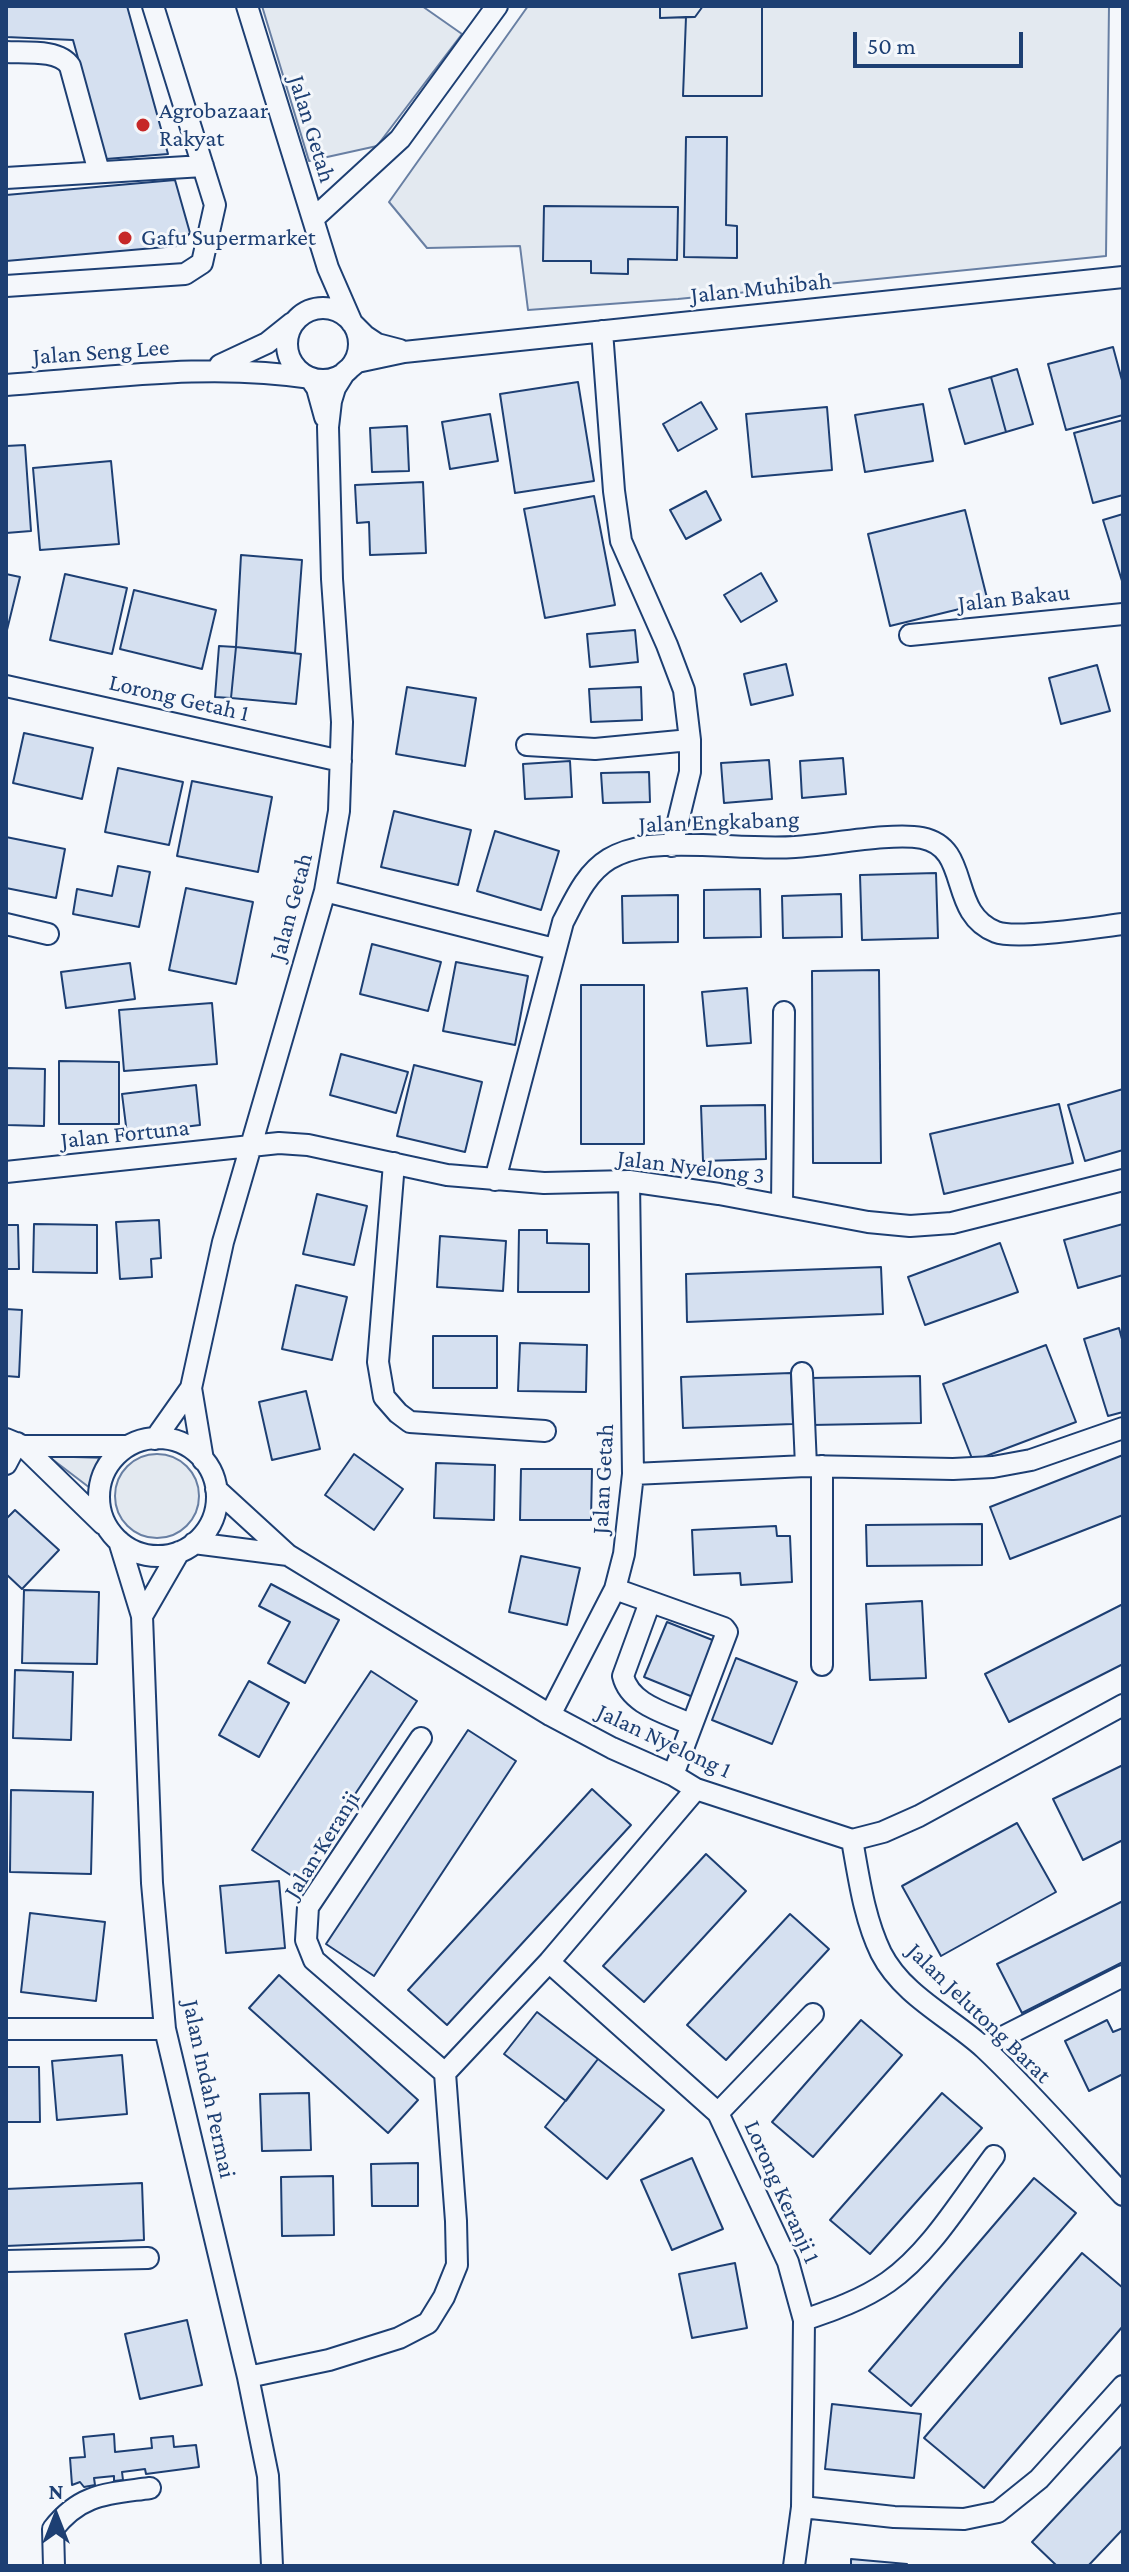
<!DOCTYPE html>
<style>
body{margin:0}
#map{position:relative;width:1129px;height:2572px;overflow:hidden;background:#f4f7fb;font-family:"Crimson Pro",serif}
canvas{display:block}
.frame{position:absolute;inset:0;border:8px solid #1d3f73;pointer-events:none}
.north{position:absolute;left:16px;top:2476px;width:80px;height:80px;-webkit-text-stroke:6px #f4f7fb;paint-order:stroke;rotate:0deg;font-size:22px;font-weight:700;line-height:32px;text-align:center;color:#1d3f73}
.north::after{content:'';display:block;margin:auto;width:28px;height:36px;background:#1d3f73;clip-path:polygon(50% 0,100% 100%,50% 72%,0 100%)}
.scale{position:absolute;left:853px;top:32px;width:170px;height:36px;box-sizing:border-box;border:4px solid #1d3f73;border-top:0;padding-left:10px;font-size:24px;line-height:28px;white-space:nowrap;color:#1d3f73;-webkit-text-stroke:6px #f4f7fb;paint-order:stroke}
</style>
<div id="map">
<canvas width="1129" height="2572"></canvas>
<div class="frame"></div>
<div class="north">N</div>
<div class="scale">50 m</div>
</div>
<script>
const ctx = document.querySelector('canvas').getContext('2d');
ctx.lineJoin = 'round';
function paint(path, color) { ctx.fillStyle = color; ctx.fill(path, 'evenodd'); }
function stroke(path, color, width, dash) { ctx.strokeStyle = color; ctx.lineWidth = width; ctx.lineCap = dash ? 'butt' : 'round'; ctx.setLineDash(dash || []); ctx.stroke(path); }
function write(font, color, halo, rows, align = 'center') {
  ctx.font = font + ' "Crimson Pro",serif'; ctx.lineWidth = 6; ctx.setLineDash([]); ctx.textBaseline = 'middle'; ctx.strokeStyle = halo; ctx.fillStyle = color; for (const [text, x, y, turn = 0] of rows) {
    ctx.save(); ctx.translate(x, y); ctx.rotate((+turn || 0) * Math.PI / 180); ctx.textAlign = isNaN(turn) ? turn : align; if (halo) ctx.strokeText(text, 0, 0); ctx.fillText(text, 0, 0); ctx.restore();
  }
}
const green = new Path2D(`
 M262,6h160l40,28 -85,112 -68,15z
 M528,6h581l-3,250 -428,43 -150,11 -8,-64 -93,2 -38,-46z
 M115 1496a42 42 0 1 1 84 0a42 42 0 1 1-84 0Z
 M48,1456l51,2 -9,30z`);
paint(green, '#e3e9f0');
stroke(green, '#687fa3', 2);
const building = new Path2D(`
 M6,6h121l41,148 -62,5 -33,-119 -67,-3z
 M660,6h102v90h-79l3,-79 -26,1z
 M660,6h43l-8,11 -35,1z
 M703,6h59v90h-79l3,-79h9z
 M686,137h41l-1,88 11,1v32l-53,-1z
 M175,180l15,53 -13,13 -171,15v-66z
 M544,206l134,1 -1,53 -49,-1v15l-37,-1v-12h-48z
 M1113,347l10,37v31l-57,15 -18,-66z
 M1017,369l16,55 -27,8 -15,-55z
 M991,377l15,55 -41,12 -16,-55z
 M578,382l16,99 -79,12 -15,-99z
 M701,402l16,27 -39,22 -15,-27z
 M923,404l10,57 -68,11 -10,-57z
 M827,407l5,63 -80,7 -6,-63z
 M490,414l8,47 -48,8 -8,-47z
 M1123,420v75l-30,8 -19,-70z
 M407,426l2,45 -37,1 -2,-44z
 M25,445l6,86 -25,2v-87z
 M111,461l8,83 -79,6 -7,-82z
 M423,482l3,71 -56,2 -1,-33 -12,1 -2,-38z
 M706,491l15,29 -35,19 -16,-29z
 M594,496l21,109 -70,13 -21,-109z
 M965,510l23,92 -98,24 -22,-92z
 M1123,514v67h-1l-19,-61z
 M241,555l61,5 -7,93 -59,-6z
 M761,573l16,28 -36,21 -17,-27z
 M6,574l14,3 -14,57z
 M65,574l62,14 -15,66 -62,-14z
 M134,590l82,20 -14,59 -82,-20z
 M635,630l3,32 -48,5 -3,-33z
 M219,646l17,1 -5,51 -16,-1z
 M236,647l65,7 -5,50 -65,-6z
 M786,664l7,31 -42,10 -7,-31z
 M1097,665l13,46 -49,13 -12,-46z
 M407,687l69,11 -11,68 -69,-12z
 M641,687l1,33 -51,2 -2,-33z
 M24,733l69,15 -11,51 -69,-16z
 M843,758l3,36 -44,4 -2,-37z
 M769,760l3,39 -48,4 -3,-40z
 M570,761l2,36 -47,2 -2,-35z
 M118,768l65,14 -14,63 -64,-13z
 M649,772l1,30 -47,1 -2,-30z
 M192,781l80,16 -14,75 -81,-16z
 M394,811l77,19 -13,55 -77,-18z
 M495,831l64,20 -18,59 -64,-19z
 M6,837l59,12 -9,49 -50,-10z
 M118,866l32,6 -11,55 -66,-13 4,-25 35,7z
 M936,873l2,65 -76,2 -2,-65z
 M186,888l67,14 -17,82 -67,-14z
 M760,889l1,48 -57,1v-48z
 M841,894l1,43 -59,1 -1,-42z
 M678,895v47l-55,1 -1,-47z
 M372,944l69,18 -13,49 -68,-17z
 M456,962l72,14 -13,69 -72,-14z
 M130,963l5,36 -69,9 -5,-36z
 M879,970l2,193h-68l-1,-192z
 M581,985h63v159h-63z
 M747,988l4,55 -44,3 -5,-54z
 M212,1003l5,61 -93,7 -5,-61z
 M341,1054l67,18 -12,41 -66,-18z
 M59,1061l60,1v62h-60z
 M414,1065l68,17 -17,70 -68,-16z
 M6,1068l39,1 -1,57 -38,-1z
 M196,1085l4,40 -73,9 -5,-40z
 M1123,1089v61l-38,11 -17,-56z
 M1059,1104l14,59 -129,31 -14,-60z
 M765,1105l1,54 -63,2 -2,-55z
 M317,1194l50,12 -13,59 -51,-11z
 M159,1220l2,38 -10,1 1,18 -32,2 -4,-57z
 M34,1224l63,1v48l-64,-1z
 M1123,1224v51l-45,13 -14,-48z
 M6,1225h12l1,44h-13z
 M519,1230h28v13l42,1v48h-71z
 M440,1236l66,5 -3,50 -66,-4z
 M1000,1243l18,49 -93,33 -17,-48z
 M881,1267l2,47 -196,8 -1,-48z
 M296,1285l51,12 -15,63 -50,-11z
 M6,1309l16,1 -3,67 -13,-1z
 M1119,1328l4,15v69l-15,4 -24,-77z
 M433,1336h64v52h-64z
 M520,1343l67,2 -1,47 -68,-1z
 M1046,1345l30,77 -103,39 -30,-77z
 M791,1373l2,51 -110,4 -2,-51z
 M920,1376l1,47 -110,2 -1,-47z
 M306,1391l14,58 -48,11 -13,-58z
 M354,1454l49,35 -29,41 -49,-35z
 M1123,1455v60l-113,44 -20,-52z
 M436,1463l59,2 -1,55 -60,-2z
 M521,1469h71l-1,51h-71z
 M15,1510l44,40 -37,39 -16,-15v-55z
 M982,1524v41l-115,1 -1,-41z
 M776,1526l1,10h13l2,46 -51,3 -1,-12 -46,2 -2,-45z
 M521,1556l59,12 -13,57 -58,-13z
 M271,1584l68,36 -34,63 -37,-20 22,-41 -31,-16z
 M24,1590l75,2 -2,72 -75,-1z
 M922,1601l4,77 -56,2 -4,-76z
 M1123,1604v60l-114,58 -24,-48z
 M667,1622l48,19 -22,56 -49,-20z
 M736,1658l61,24 -25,62 -60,-24z
 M15,1670l58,2 -2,68 -58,-2z
 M371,1671l46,30 -119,179 -46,-30z
 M249,1681l40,22 -30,54 -40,-22z
 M468,1730l48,31 -142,215 -48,-32z
 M1123,1765v75l-40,20 -30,-61z
 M592,1789l39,36 -184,200 -39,-35z
 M11,1790l82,2 -2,82 -81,-2z
 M1017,1823l39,69 -115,64 -39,-70z
 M706,1854l40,37 -102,111 -41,-36z
 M279,1881l6,67 -59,5 -6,-67z
 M1123,1901v61l-101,51 -25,-49z
 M30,1913l75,9 -9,79 -75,-9z
 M790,1914l39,35 -103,111 -39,-35z
 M279,1975l139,125 -30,33 -139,-125z
 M537,2012l61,47 -32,42 -62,-47z
 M861,2020l41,35 -89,102 -41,-35z
 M1107,2020l6,12 10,-4v46l-34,17 -24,-50z
 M122,2055l5,59 -70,6 -5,-59z
 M598,2059l66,51 -57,69 -62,-52z
 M6,2067h33l1,55h-34z
 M309,2093l2,57 -49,1 -2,-57z
 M942,2093l40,35 -112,126 -40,-34z
 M692,2158l31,71 -51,21 -31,-70z
 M418,2163v43h-46l-1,-42z
 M333,2176l1,59 -52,1 -1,-59z
 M1034,2178l42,35 -165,193 -42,-35z
 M142,2183l2,57 -138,6v-57z
 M1082,2253l41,35v38l-139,162 -60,-50z
 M735,2263l12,65 -55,10 -13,-64z
 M187,2320l15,65 -62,14 -15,-65z
 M832,2404l89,10 -7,64 -89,-9z
 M114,2434l1,18 37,-4 -1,-10 22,-2 1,11 22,-2 3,22 -53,7 -1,-5 -23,3 1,8 -9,1v-5l-20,2 1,7 -11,2 -4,-5 -8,3 -2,-27 15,-1 -2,-20z
 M1123,2445v84l-35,37h-31l-25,-24z
 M851,2559l56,5v2h-56z`);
paint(building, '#d5e0f0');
stroke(building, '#1d3f73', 2);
const minor = new Path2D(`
 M247,6l81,262 24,55 13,13 12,8 23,6
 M6,52c19,1 53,-3 64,14l29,106
 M6,178l197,-12
 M313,219l87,-80 97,-133
 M6,286l179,-12 17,-11 13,-58 -62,-199
 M287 344a36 36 0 1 1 72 0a36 36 0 1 1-72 0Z
 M602,331l12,160 7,50 46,104 17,45 6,50v32l-18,74
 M220,365l47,-22 25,-20
 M6,385c101,-7 204,-23 304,-7l7,10 8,29
 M910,635l213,-21
 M6,686l335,75
 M527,745l68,4 95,-9
 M325,891l229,58
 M6,924l42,10
 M394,1163l-16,199 6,35 14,16 12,9 135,9
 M6,1172l273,-29 29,2 139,30 97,8 85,-2 90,13 149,28 42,4 42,-3 171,-43
 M495,1180l68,-258c12,-23 23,-49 46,-63 12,-7 27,-11 40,-13 48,-5 98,4 146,1 34,-2 97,-15 127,-9 50,10 25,75 74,94 21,8 101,-5 127,-8
 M782,1205l2,-193
 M802,1373l4,93
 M99 1497a59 59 0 1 1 118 0a59 59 0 1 1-118 0Z
 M6,1439l17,7h104
 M155,1439l36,-51
 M23,1446l80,78
 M203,1460l-12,-72 32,-146 102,-351 14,-80 3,-89 -10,-143 -4,-152 3,-26 4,-13 10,-16 12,-10 47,-10 719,-75
 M6,1464l11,-21
 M633,1474l173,-8 147,3 40,-2 38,-7 92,-32
 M216,1489l72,66
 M119,1541l23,75 10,267 13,146 83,348 20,99 4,90
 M194,1543l94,12 262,160 62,33 61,27 23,14 156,51 31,-8 36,-16 204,-111
 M615,1589l109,39 3,4 -54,143
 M650,1602l-27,74c7,29 44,37 67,48
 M142,1616l37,-64
 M822,1665v-199
 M550,1715l65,-126 9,-35 9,-80 -4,-293
 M421,1738l-113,169 -2,33 8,20 131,113
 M852,1840c7,38 12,78 29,113 22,43 69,64 103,95 48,45 94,99 139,147
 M549,1962l169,151 70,149 16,58 -2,187 -8,59
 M6,2029h159
 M983,2047l140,-71
 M718,2113l95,-99
 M6,2261l142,-3
 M804,2320c29,-10 58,-20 84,-38 42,-29 75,-85 106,-126
 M248,2377l81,-17 70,-22 29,-15 16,-26 13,-32 -1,-44 -11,-148 104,-111 147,-173
 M802,2507l92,10 70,2 34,-7 41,-33 84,-93
 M54,2566l-1,-37c28,-36 55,-35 97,-41`);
stroke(minor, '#1d3f73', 24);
stroke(minor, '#f4f7fb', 20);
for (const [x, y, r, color] of [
 [143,125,8,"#c62828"],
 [125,238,8,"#c62828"]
]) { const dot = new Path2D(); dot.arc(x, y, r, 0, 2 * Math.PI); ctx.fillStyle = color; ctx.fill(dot); stroke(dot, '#f4f7fb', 3); }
write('24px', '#1d3f73', '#f4f7fb', [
 ["Agrobazaar",159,111],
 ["Rakyat",159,139],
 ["Gafu Supermarket",141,238]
], 'left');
write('24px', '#1d3f73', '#f4f7fb', [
 ["Jalan Getah",312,129,73],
 ["Jalan Muhibah",761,288,-6],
 ["Jalan Seng Lee",101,352,-4],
 ["Jalan Bakau",1014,598,-6],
 ["Lorong Getah 1",179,698,13],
 ["Jalan Engkabang",719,822,-2],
 ["Jalan Getah",291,907,-75],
 ["Jalan Fortuna",125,1134,-6],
 ["Jalan Nyelong 3",691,1167,7],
 ["Jalan Getah",603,1479,-87],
 ["Jalan Nyelong 1",664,1741,25],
 ["Jalan Keranji",322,1845,-58],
 ["Jalan Jelutong Barat",979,2013,44],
 ["Jalan Indah Permai",209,2089,78],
 ["Lorong Keranji 1",782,2192,66]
]);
</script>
